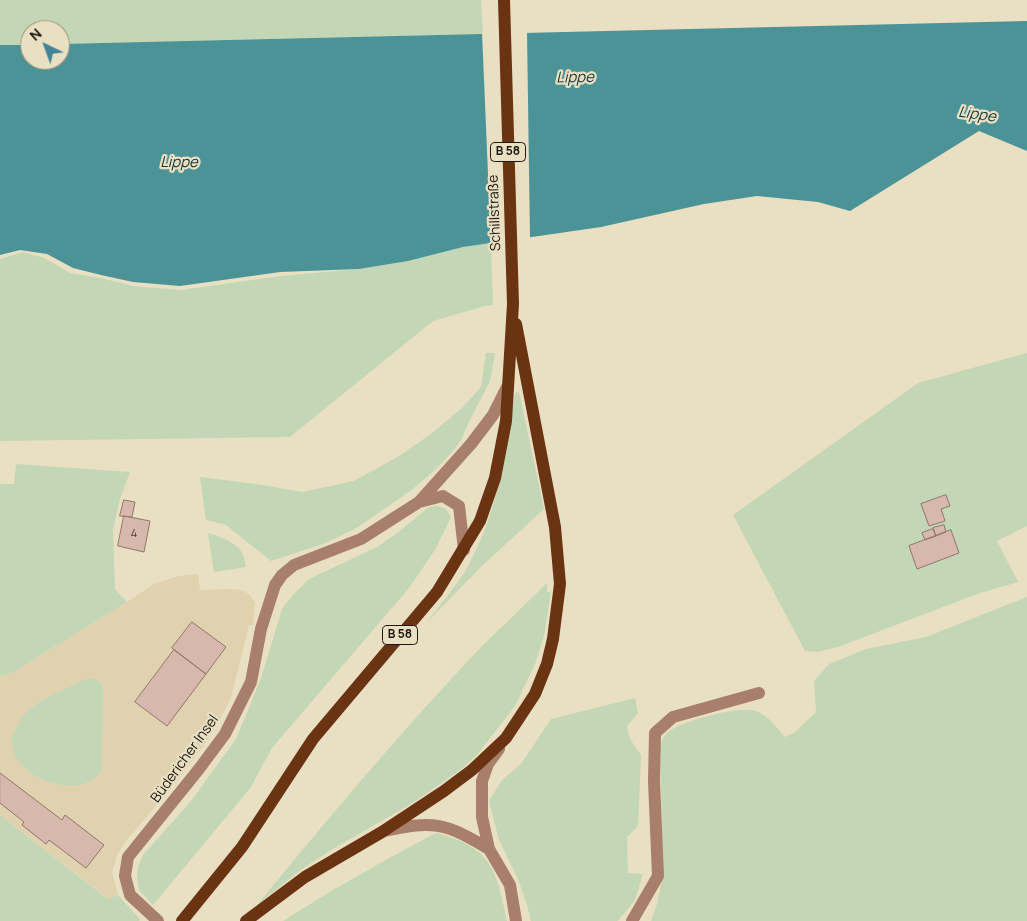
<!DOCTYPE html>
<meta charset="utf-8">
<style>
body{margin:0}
#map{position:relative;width:1027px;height:921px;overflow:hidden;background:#e9dfc3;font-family:Manrope,sans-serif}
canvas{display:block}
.north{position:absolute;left:20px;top:20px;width:50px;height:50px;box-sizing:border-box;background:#e9dfc3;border:1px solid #978f7a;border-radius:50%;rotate:318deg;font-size:14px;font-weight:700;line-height:20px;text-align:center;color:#1b170d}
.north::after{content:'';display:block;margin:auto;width:18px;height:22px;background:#428396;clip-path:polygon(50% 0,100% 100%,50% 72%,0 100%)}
</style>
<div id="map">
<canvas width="1027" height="921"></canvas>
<div class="north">N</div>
</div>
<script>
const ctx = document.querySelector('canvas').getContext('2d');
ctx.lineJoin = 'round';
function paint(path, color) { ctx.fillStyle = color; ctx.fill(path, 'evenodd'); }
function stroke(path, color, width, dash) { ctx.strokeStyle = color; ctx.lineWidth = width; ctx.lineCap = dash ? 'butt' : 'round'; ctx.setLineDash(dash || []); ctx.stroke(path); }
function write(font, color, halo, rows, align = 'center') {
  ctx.font = font + ' Manrope,sans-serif'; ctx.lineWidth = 4.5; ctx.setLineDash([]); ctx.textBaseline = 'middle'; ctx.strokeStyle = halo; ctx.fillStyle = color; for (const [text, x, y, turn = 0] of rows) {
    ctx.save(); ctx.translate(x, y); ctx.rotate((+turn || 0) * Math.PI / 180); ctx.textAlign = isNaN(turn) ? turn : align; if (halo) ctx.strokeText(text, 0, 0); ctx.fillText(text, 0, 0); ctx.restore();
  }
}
paint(new Path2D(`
 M198,574l2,16 31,-1 10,1 8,4 6,9 -2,22h-4l-18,73 -12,23 -15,24 -27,36 -51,60 -9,14 -5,17 6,23 -9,4 -109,-84v-139l12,-3 115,-71 27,-18 24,-8z`), '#e0d2af');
paint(new Path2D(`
 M0,0h481l2,34 -423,10v-14h-30v15h-30z
 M491,243l2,62 -8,1 -52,15 -143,116 -290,4v-182l23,-7 21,6 26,15 31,5 32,8 48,4 100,-14 78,-7 49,-8 54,-14z
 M486,353h9l-5,28 -22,43 -6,14 -7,11 -19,20 -23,20 -58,40 -32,15 -52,17 -45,-36 -20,-5 -6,-43 56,7 46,8 52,-11 45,-25 32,-22 31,-26 19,-21z
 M1027,353v173l-30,15 21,41 -38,11 -142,54 -20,5 -13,-1 -72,-136 185,-132z
 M519,392l25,117 -60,55 -57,58c12,-16 26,-32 37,-49 33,-55 42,-118 51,-180z
 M16,464l114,8 -10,27 -7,31 2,59 12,13 -115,71 -12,3v-192h14z
 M438,506l8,3 5,8 -16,33 -26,38 -137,160 -21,39 -98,118 -14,-15 -2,-12 1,-11 5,-12 48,-54 45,-62 25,-61 21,-69 10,-13 17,-17 68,-32 19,-13 33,-27z
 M208,533c11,3 31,10 35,22 2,3 2,8 3,12l-32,5z
 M547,583v9h4l-7,44 -9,28 -20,42 -38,49 -18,16 -48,33 -75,43 -34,22 -44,35c67,-82 135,-163 208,-241 26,-28 54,-53 81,-80z
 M1027,597v324h-376l6,-17 6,-30 -3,-124c1,-7 2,-12 7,-17 13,-12 73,-28 89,-22 13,5 21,17 29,26l9,-4 22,-21 -2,-31 15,-17 37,-15 60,-12z
 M86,679h8l7,4 2,8 -2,80c-22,32 -88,6 -89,-28 -1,-7 3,-12 6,-18 3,-5 6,-11 11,-15 15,-14 39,-22 57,-31z
 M635,698l3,15 -11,13 3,13 11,16 -3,71 -11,11 1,36 15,1 -8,26 -17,21h-87l-4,-16 -9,-26 -19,-39 -10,-39 13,-21 19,-16 30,-45z
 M0,815l108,84 10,-4 22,24 -1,2h-139z
 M436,833c55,14 61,37 71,88h-224c50,-32 101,-61 153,-88z`), '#c3d7b7');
paint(new Path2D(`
 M1027,21v130l-48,-20 -129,80 -32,-9 -61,-6 -53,8 -103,23 -138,20 -55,14 -49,8 -79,3 -100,14 -47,-4 -32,-7 -28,-7 -26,-14 -27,-4 -20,5v-210h30v15h30v-16z`), '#4b9396');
paint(new Path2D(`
 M527,31l3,208 -39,6 -9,-213z`), '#e9dfc3');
const building = new Path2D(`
 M946,495l4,11 -9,3 4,12 -16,5 -8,-22z
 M124,500l11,2 -3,15 -12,-1z
 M124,516l26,5 -6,31 -26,-6z
 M944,525l2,7 -10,4 -3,-8z
 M933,529l3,7 -11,4 -3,-7z
 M951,530l8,23 -42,16 -8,-23z
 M192,622l34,25 -20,27 -34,-26z
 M174,650l32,24 -39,52 -32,-24z
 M0,773l62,47 3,-5 39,30 -18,23 -37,-28 -3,4 -24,-19 2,-3 -24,-19z`);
paint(building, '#d7b8ac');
stroke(building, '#92766b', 1);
stroke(new Path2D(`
 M419,502l24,-6 16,10 5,44
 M499,749l-11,15 -6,17v36l7,32 21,36 6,36
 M384,831c51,-11 61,-8 105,18
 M158,921l-28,-26 -5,-19 3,-19 71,-88 26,-35 26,-52 10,-53 14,-44 7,-10 12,-10 67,-26 58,-37 52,-58 22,-29 14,-28
 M632,921l26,-45 -4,-95 1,-48 18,-16 86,-24`), '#a87f6a', 12);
stroke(new Path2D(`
 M182,921l60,-74 71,-108 124,-147 43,-71 15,-43 11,-57 7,-117 -9,-304
 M246,921l59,-44 77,-45 62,-41 28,-21 34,-32 29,-44 12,-30 6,-25 7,-55 -5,-57 -39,-203`), '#6a3312', 12);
write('11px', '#4a3f35', null, [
 ["4",134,534]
]);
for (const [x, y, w] of [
 [508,152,35],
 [400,635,35]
]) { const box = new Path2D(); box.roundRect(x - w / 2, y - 9.5, w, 19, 4); ctx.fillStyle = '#e9dfc3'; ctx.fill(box); stroke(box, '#1b170d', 1); }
write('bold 12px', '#1b170d', null, [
 ["B 58",508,152],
 ["B 58",400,635]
]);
write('14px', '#1b170d', '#e9dfc3', [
 ["Schillstraße",495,213,-92],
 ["Büdericher Insel",185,759,-54]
]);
write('italic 15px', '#113537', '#e9dfc3', [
 ["Lippe",575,78,-1],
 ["Lippe",977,115,8],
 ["Lippe",179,163]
]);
</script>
